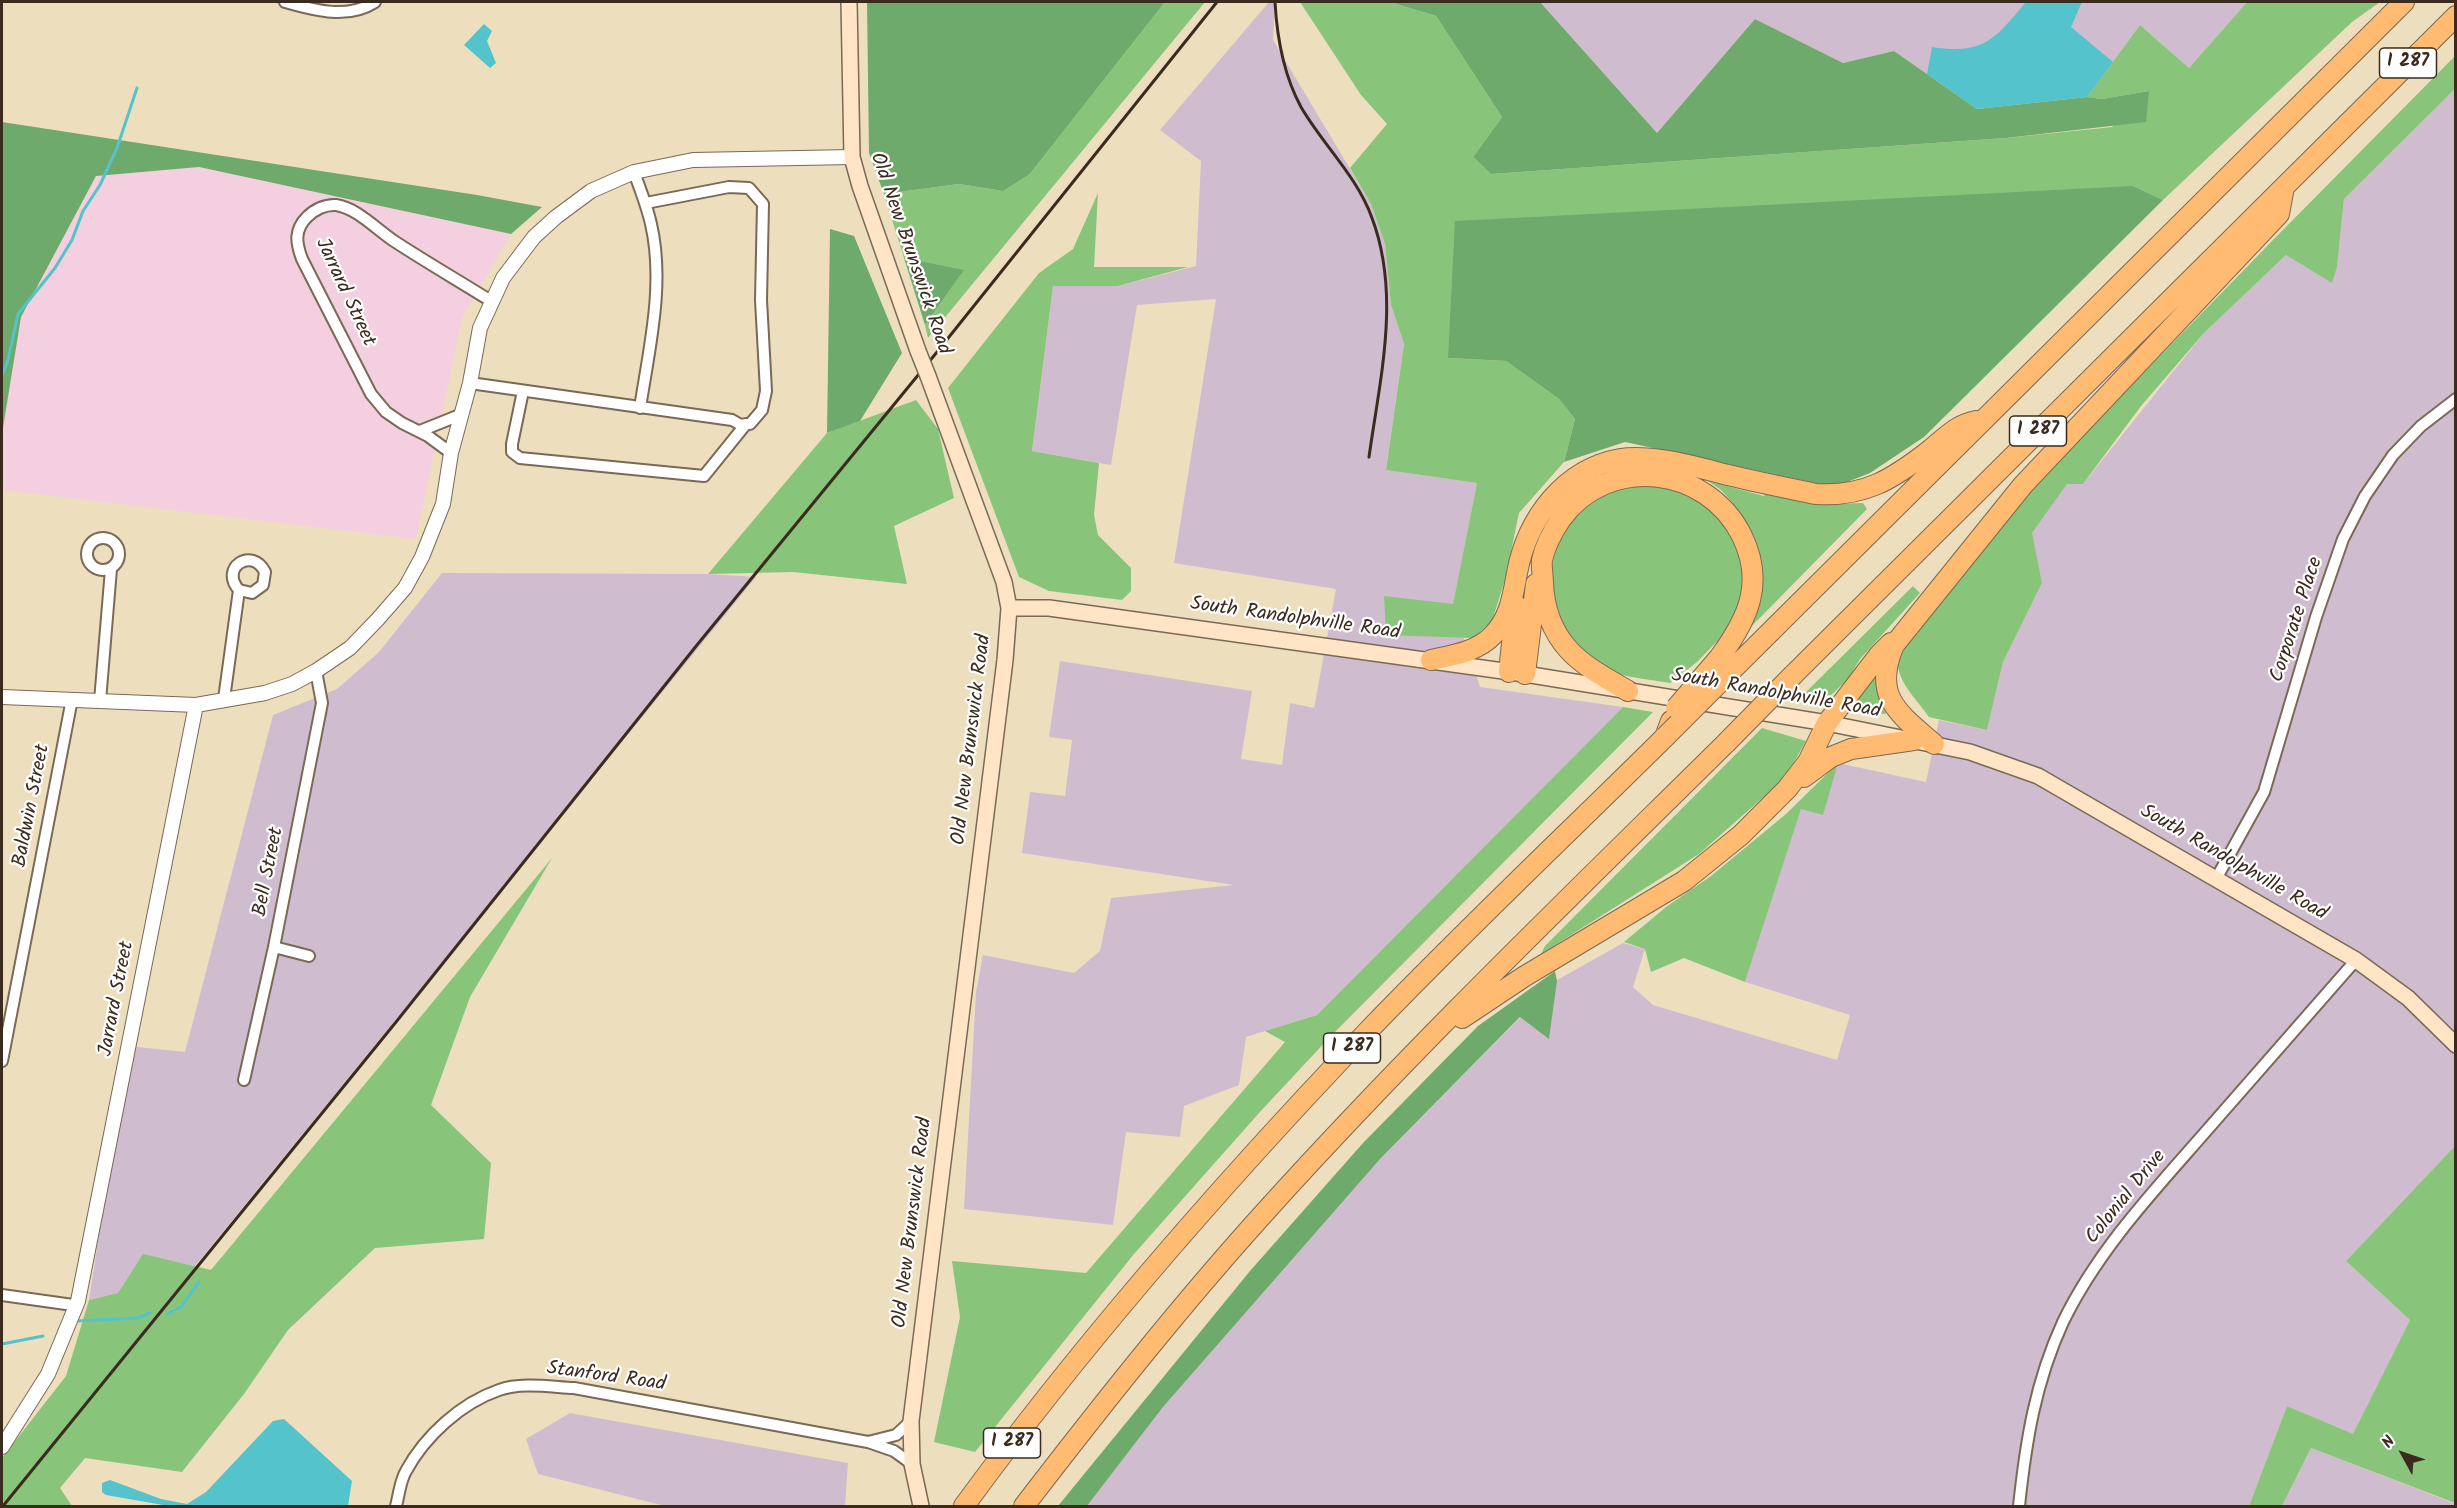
<!DOCTYPE html>
<style>
body{margin:0}
#map{position:relative;width:2457px;height:1508px;overflow:hidden;background:#eddfbe;font-family:Kalam,sans-serif}
canvas{display:block}
.frame{position:absolute;inset:0;border:3px solid #3b2a1e;pointer-events:none}
.north{position:absolute;left:2373px;top:1424px;width:60px;height:60px;-webkit-text-stroke:4px #fff;paint-order:stroke;rotate:310deg;font-size:16px;font-weight:700;line-height:24px;text-align:center;color:#3b2a1e}
.north::after{content:'';display:block;margin:auto;width:21px;height:27px;background:#3b2a1e;clip-path:polygon(50% 0,100% 100%,50% 72%,0 100%)}
</style>
<div id="map">
<canvas width="2457" height="1508"></canvas>
<div class="frame"></div>
<div class="north">N</div>
</div>
<script>
const ctx = document.querySelector('canvas').getContext('2d');
ctx.lineJoin = 'round';
function paint(path, color) { ctx.fillStyle = color; ctx.fill(path, 'evenodd'); }
function stroke(path, color, width, dash) { ctx.strokeStyle = color; ctx.lineWidth = width; ctx.lineCap = dash ? 'butt' : 'round'; ctx.setLineDash(dash || []); ctx.stroke(path); }
function write(font, color, halo, rows, align = 'center') {
  ctx.font = font + ' Kalam,sans-serif'; ctx.lineWidth = 4.5; ctx.setLineDash([]); ctx.textBaseline = 'middle'; ctx.strokeStyle = halo; ctx.fillStyle = color; for (const [text, x, y, turn = 0] of rows) {
    ctx.save(); ctx.translate(x, y); ctx.rotate((+turn || 0) * Math.PI / 180); ctx.textAlign = isNaN(turn) ? turn : align; if (halo) ctx.strokeText(text, 0, 0); ctx.fillText(text, 0, 0); ctx.restore();
  }
}
paint(new Path2D(`
 M199,167l312,67 -49,84 -46,221 -414,-49v-56l19,-117 75,-141z`), '#f3cfe0');
paint(new Path2D(`
 M1269,2h6l-2,38 98,164 14,40 6,61 13,39 -18,126 91,13 -24,122 27,82 143,20 -306,308 -71,22 -7,48 -55,21 -4,31 -54,-5 -13,93 -149,-16 12,-217 7,-37 91,18 26,-22 11,-53 123,-13 -212,-32 8,-61 35,4 7,-56 -23,-3 11,-76 192,30 -11,68 41,6 8,-62 24,5 22,-119 -162,-26 42,-264 -79,6 -26,160 -79,-14 21,-166 65,1 78,-20 5,-105 -41,-31z
 M1540,2h707l-58,66 -49,-43 -53,72 -110,12 -83,-58 -51,12 -88,-44 -98,114z
 M2455,89v1057l-109,115 64,59 -57,115 -66,-29 -38,100h-1162l76,-99 218,-249 140,-141 28,21 8,-58 66,-37 22,6 -12,38 20,18 184,55 13,-45 -105,-33 56,-174 37,-45 88,19 13,-62 48,10 16,-68 39,-79 -11,-50 36,-49h16l121,-151 82,-78 45,27 6,-15 7,-68z
 M442,573l266,1 48,3 -561,689 -52,-11 -25,38 -29,7 39,-254 57,6 88,-337 64,-26 42,-37z
 M570,1413l278,50 -3,43h-180l-127,-32 -12,-35z
 M2311,1448l145,56 -1,2h-173z`), '#cfbdcf');
paint(new Path2D(`
 M1165,2h40l-277,336 -3,-13 38,-54 -59,-13 -20,-64 75,-10 44,7 26,-16z
 M1300,2h90l46,14 66,101 -29,40 18,17 515,-36 106,-11 37,-36 -47,8 -15,-2 53,-72 49,43 58,-66h133l-28,20 -189,178 -30,-14 -685,172 58,3 53,38 16,20 -11,43 -45,51 -14,67 -13,41 -19,17 -87,-3 -2,-39 69,8 24,-121 -91,-13 18,-126 -13,-39 -6,-61 -14,-40 -21,-36 37,-44 -26,-29z
 M2455,56v33l-111,110 -7,68 -5,16 -46,-28 -82,78 -63,73 -58,78h-16l-35,49 10,50 -39,79 -16,68 -58,-13c-14,-20 -38,-41 -30,-66l152,-183 221,-227z
 M1098,193l-4,74h94l-70,19h-65l-21,165 67,12 -5,52 4,20 33,33v23l-9,9 -73,-9 -30,-14 -71,-189 91,-115 34,-24z
 M916,400l22,29 16,69 -60,28 13,58 -114,-12 -85,2 119,-141z
 M1708,481l56,15 2,-4 57,12 40,-1 4,6 -124,126 13,-32 -26,-96 3,-4 -12,-13z
 M1630,484h39l45,25 28,45 3,26 -3,23 -10,23 -35,36 -27,21c-29,-5 -68,-7 -90,-29 -6,-6 -10,-16 -15,-24 -23,-39 -17,-93 20,-123 13,-10 30,-17 45,-23z
 M1913,586l7,7 -60,66 -12,20 -22,21 -22,-6z
 M1880,663l1,37 5,13 -1,1 -34,-4 -1,-3z
 M1623,707l30,5 -325,327 -69,74 -125,141 -159,198 -41,-10 26,-125 -8,-56 134,12 199,-231 -20,-11 52,-16z
 M1762,728l44,13 -21,37 -86,76 -158,100 4,-8z
 M1838,763l-15,52 -22,-6 -56,173 -61,-24 -33,14 -6,-23 -21,-7 42,-35 45,-31 75,-62z
 M552,858l-82,139 -39,108 60,58 -7,76 -109,9 -87,82 -44,64 -62,78 -97,-14 -25,30 12,18h-70v-48l64,-82 23,-76 29,-7 25,-39 68,16z
 M2455,1146v357l-144,-55 -29,58h-33l38,-100 66,28 57,-114 -64,-59z`), '#88c57b');
paint(new Path2D(`
 M867,2h298l-136,173 -26,16 -44,-7 -75,10 -15,-41z
 M1390,2h150l117,131 98,-114 88,44 51,-12 83,58 110,-12 15,2 47,-8 -3,31 -140,16 -515,36 -18,-17 29,-40 -66,-101z
 M2,122l475,73 65,12 -31,27 -312,-67 -103,9 -75,141 -19,117z
 M2133,186l30,14 -239,237 -54,36 -36,14 -209,-45 -61,20 11,-43 -16,-20 -53,-38 -58,-3 7,-137z
 M830,229l24,7 48,117 -42,68 -33,12z
 M904,258l60,12 -39,55z
 M1555,971l2,10 -8,58 -29,-22 -139,141 -218,249 -76,99h-29l192,-235 113,-128 115,-117z`), '#6eaa6b');
paint(new Path2D(`
 M2026,2h56l-11,25 42,35 -26,35 -110,12 -50,-35 5,-27c52,8 63,-8 94,-45z
 M484,24l8,7 -5,10 9,22 -6,5 -26,-23z
 M284,1419l68,62 -4,25h-179l-63,-11 -4,-3v-9l8,-3 51,19 26,5 19,-12 67,-71z`), '#55c3cc');
stroke(new Path2D(`
 M2,376l6,-16 10,-46 37,-46 17,-28 11,-29 17,-26 17,-37 20,-60
 M167,1314l14,-7 18,-25
 M77,1321l61,-3 12,-5
 M2,1344l41,-8`), '#55c3cc', 3);
const minor = new Path2D(`
 M285,2c29,8 62,18 90,0
 M634,172c6,17 13,34 17,52 14,60 -2,125 -11,184
 M470,383l262,37 9,5 5,-1
 M523,391l-11,53v8l8,6 184,18 42,-52h4l12,-14 4,-19 -5,-91 2,-96 -14,-16 -20,-1 -83,16
 M420,431l40,-16
 M451,453l-23,-17 -26,-13 -16,-11 -15,-18 -69,-135c-6,-16 -8,-29 5,-42 7,-7 18,-13 29,-12 21,3 40,24 58,36 32,21 65,40 97,60
 M87 554a16 16 0 1 1 32 0a16 16 0 1 1-32 0Z
 M224,699l15,-109c-20,-22 13,-44 26,-18l-2,13 -11,8 -13,-3
 M100,701l11,-132
 M2216,879l48,-87 52,-175 27,-78 22,-43 28,-41 28,-29 35,-27
 M274,947l35,9
 M2,1061l70,-362
 M244,1080l30,-133 48,-244 -6,-32
 M2,1295l71,10 5,-4
 M868,1442l28,-7 15,-14
 M396,1506c3,-11 4,-25 10,-35 19,-35 55,-68 93,-81 22,-8 52,-3 75,-2l294,54 26,9 18,13
 M2019,1506c7,-65 16,-123 44,-184 34,-70 87,-127 138,-185 51,-59 103,-118 155,-177`);
const tertiary = new Path2D(`
 M2,697l194,8 69,-12 27,-9 24,-13 34,-23 28,-29 27,-31 17,-31 21,-53 8,-51 19,-70 10,-55 23,-50 31,-41 22,-20 35,-26 43,-19 59,-12 159,-3
 M2,1447l46,-73 30,-73 118,-596`);
const secondary = new Path2D(`
 M849,2l3,155 8,29 58,165
 M1009,608h40l476,66 302,49 143,29 68,24 318,184 52,38 48,47
 M921,1506l-9,-42 -1,-43 94,-761 4,-52 -5,-26 -76,-206`);
const motorway = new Path2D(`
 M1431,660c22,-5 46,-8 62,-25 17,-17 20,-40 24,-62 10,-54 47,-104 103,-114 32,-5 76,8 108,16 29,7 59,13 88,19 49,3 77,-15 114,-44 16,-13 26,-25 46,-29
 M1732,670l672,-668
 M1509,672l7,-67
 M1525,674l11,-90
 M1793,675l663,-659
 M1628,691c-20,-12 -44,-24 -60,-42 -16,-18 -24,-42 -25,-66 0,-8 -2,-16 -1,-23 3,-14 11,-29 19,-41 47,-65 146,-54 181,17 23,47 6,83 -23,122
 M1934,744c-36,-31 -62,-48 -40,-99l129,-160 256,-271 5,-27
 M1804,777l27,-20 20,-8 63,-9
 M1462,1018l63,-42 159,-95 57,-46 46,-46 21,-27 19,-39 52,-68 12,-12
 M964,1506c122,-167 260,-324 403,-474 97,-101 199,-197 298,-295l6,-16
 M1024,1506c77,-100 156,-200 241,-294 147,-163 305,-315 461,-469`);
stroke(minor, '#796956', 14);
stroke(tertiary, '#796956', 16);
stroke(secondary, '#796956', 18);
stroke(motorway, '#796956', 22);
stroke(minor, '#fff', 10);
stroke(tertiary, '#fff', 14);
stroke(secondary, '#ffe4c6', 15);
stroke(motorway, '#febb71', 20);
stroke(new Path2D(`
 M1275,2c2,36 8,72 26,105 22,38 56,69 71,111 29,77 8,160 -3,239
 M3,1506l393,-484 301,-377 240,-293 280,-350`), '#3b2a1e', 3);
const secondaryBridge = new Path2D(`
 M918,351l10,25`);
const motorwayBridge = new Path2D(`
 M1676,708l43,-50
 M1665,737l67,-67
 M1726,743l67,-68`);
stroke(secondaryBridge, '#796956', 18, []);
stroke(motorwayBridge, '#796956', 22, []);
stroke(secondaryBridge, '#ffe4c6', 15);
stroke(motorwayBridge, '#febb71', 20);
for (const [x, y, w] of [
 [2408,63,57],
 [2038,431,57],
 [1352,1048,57],
 [1012,1443,57]
]) { const box = new Path2D(); box.roundRect(x - w / 2, y - 15, w, 30, 4.5); ctx.fillStyle = '#fff'; ctx.fill(box); stroke(box, '#3b2a1e', 1.5); }
write('bold 18px', '#3b2a1e', null, [
 ["I 287",2408,63],
 ["I 287",2038,431],
 ["I 287",1352,1048],
 ["I 287",1012,1443]
]);
write('20px', '#3b2a1e', '#fff', [
 ["Old New Brunswick Road",909,254,71],
 ["Jarrard Street",344,293,65],
 ["South Randolphville Road",1295,620,8],
 ["Corporate Place",2298,620,-72],
 ["South Randolphville Road",1776,695,10],
 ["Old New Brunswick Road",973,740,-83],
 ["Baldwin Street",33,806,-79],
 ["South Randolphville Road",2233,864,30],
 ["Bell Street",270,872,-79],
 ["Jarrard Street",118,999,-79],
 ["Colonial Drive",2127,1198,-51],
 ["Old New Brunswick Road",914,1223,-83],
 ["Stanford Road",606,1378,8]
]);
</script>
